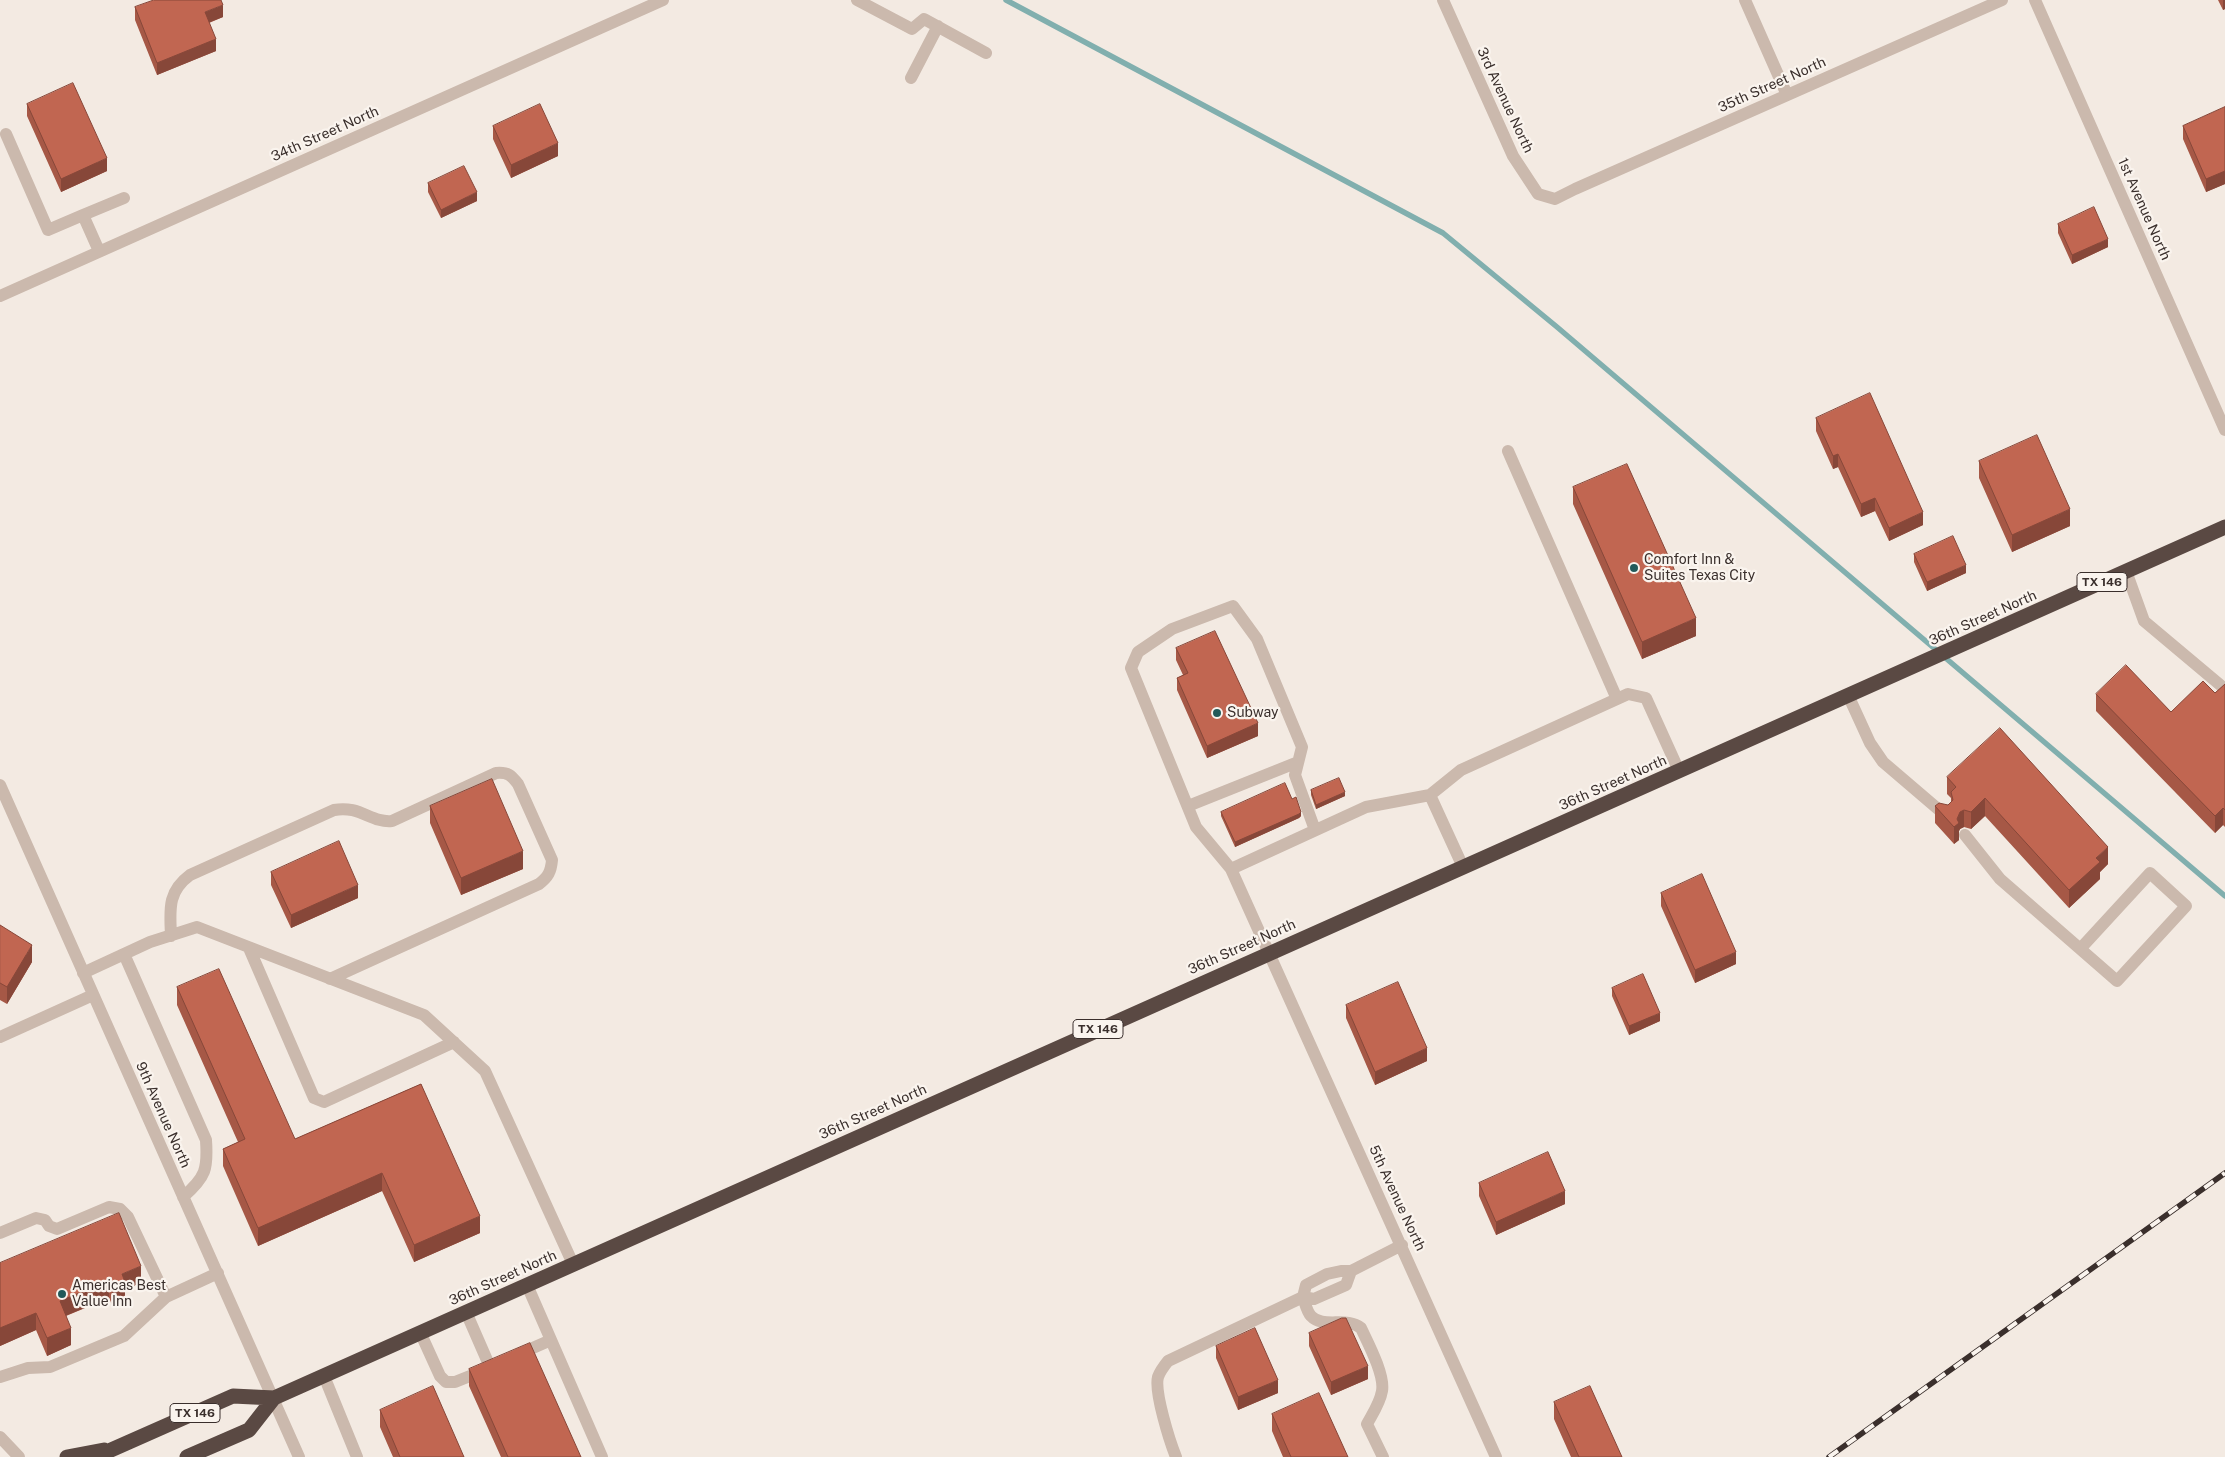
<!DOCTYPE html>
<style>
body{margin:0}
canvas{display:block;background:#f3eae2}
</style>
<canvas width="2225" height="1457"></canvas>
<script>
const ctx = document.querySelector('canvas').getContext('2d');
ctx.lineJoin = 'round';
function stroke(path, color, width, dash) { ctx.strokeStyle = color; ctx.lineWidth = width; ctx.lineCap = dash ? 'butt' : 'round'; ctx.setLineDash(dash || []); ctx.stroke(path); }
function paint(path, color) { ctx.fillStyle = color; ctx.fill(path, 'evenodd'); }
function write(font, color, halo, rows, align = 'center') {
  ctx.font = font + ' "Public Sans",sans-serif'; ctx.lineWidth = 4.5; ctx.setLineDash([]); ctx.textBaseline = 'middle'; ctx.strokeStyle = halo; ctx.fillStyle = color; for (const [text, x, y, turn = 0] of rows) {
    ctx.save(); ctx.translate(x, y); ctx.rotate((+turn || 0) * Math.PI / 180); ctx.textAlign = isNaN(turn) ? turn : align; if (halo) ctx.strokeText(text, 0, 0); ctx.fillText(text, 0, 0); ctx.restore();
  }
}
stroke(new Path2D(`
 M1006,0l437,233 114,94 668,569`), '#81afae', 5.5);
stroke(new Path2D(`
 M857,0l55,29 12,-10 62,34
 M1443,0l70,156 25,38 17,5 20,-10 427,-189
 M1745,0l42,95
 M2035,0l190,430
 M911,78l27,-52
 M6,134l42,96 35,-15 16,36
 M83,215l41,-17
 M0,296l663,-296
 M1508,451l109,248
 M2126,571l18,50 81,68
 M1848,695l22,48 13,19 62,53
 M0,785l299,672
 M1430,795l33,72
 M1188,806l110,-44
 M1965,835l35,44 117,102 69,-75 -36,-33 -69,75
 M1231,869l-35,-42 -65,-159 7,-16 34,-23 61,-23 24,33 45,108 -7,28 20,55
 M171,936c-1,-26 -4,-44 19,-61l144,-65c26,-5 37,13 58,11l104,-48c12,-1 15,2 22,11l34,76c-1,12 -4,17 -13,24l-209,95
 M249,948l65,150 10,4 130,-60
 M124,954l82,186c2,29 0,37 -23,57
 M83,973l67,-31 47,-15 227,88 61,56 88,193
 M0,1037l93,-42
 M0,1233l36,-15 9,2 4,6 8,3 52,-22 11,2 8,8 38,80
 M1351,1271l-5,14 -32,14 -11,-2 3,-12 21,-11 14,-3h10l51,-26
 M527,1285l75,172
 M466,1312l24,55
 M420,1332l20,44 6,6h9l30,-12
 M519,1354l32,-14
 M324,1376l33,81
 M0,1377l28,-9 22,-1 74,-31 42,-39 52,-24
 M0,1437l19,20
 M1176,1457c-6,-15 -22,-65 -18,-80 2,-6 6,-11 10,-16l135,-64c2,6 4,15 8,19 12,13 35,0 50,12 7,15 24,47 21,63 -2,12 -9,22 -15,33l16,33
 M1496,1457l-265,-588 135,-62 64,-12 31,-25 167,-76 18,4 33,73`), '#cbb9ad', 12);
stroke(new Path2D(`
 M67,1457l37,-7
 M95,1457l138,-61 41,2 1951,-871
 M187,1457l62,-27 25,-32`), '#5a4943', 15);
const rail = new Path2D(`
 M1829,1457l396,-284`);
stroke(rail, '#3a2f2c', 5.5);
stroke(rail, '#faf4ee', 4, [11]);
paint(new Path2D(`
 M2218,0h7v9l-2,1z
 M135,7l88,10 -14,6 7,28 -59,24 -22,-55z
 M27,104l80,67 -46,21 -34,-76z
 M2225,107v77l-19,8 -23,-53v-13z
 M493,126l65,30 -47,22 -18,-39z
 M428,183l49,18 -36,17 -13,-26z
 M2058,224l50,23 -36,17 -14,-31z
 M1816,418l107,107 -34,16 -14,-30 -14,6 -23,-50 -5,2 -17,-38z
 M1979,461l91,65 -58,26 -33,-74z
 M1573,487l123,149 -54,23 -69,-155z
 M1914,554l52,19 -39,18 -13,-29z
 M1176,648l82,88 -51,22 -30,-68v-12l6,-3 -7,-15z
 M2225,684v143l-2,-2 -8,8 -119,-122v-17l75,18 44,-19z
 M1947,777l161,87 -8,8v7l-31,29 -84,-92 -14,13 -7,-2 -4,2 -1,2v9l-5,4 -19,-21v-17l13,-1 3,-3v-4l-4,-4z
 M1311,790l34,6 -29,13 -5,-14z
 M1292,799l9,17 -2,2 -64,29 -14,-31v-4z
 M430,806l93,63 -62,26 -31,-72z
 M271,872l87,26 -67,30 -20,-43z
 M1661,893l75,71 -41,19 -34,-77z
 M0,925l32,37 -25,42 -7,-4z
 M177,987l118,152 126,-55 59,149 -66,29 -32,-71 -124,55 -35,-80v-17l15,-7 -61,-137z
 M1612,988l48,33 -31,14 -17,-39z
 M1346,1005l81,56 -52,24 -29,-67z
 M1479,1183l86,21 -69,31 -17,-39z
 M0,1263l141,20 -16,6v10l-13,6 -3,-7 -43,18 5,29 -24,11 -11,-26 -36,16z
 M1309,1333l59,46 -37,16 -22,-49z
 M1216,1346l62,47 -40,17 -22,-52z
 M469,1369l112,88h-80l-32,-71z
 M1554,1402l68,55h-51l-17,-38z
 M380,1410l84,47h-71l-13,-30z
 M1272,1414l76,43h-65l-11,-26z`), '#a65846');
paint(new Path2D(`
 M2223,0h2v9l-2,1z
 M223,5v12l-18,7v-12z
 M216,39v12l-59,24v-12z
 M558,143v13l-47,22v-13z
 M107,158v13l-46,21v-13z
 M2225,171v13l-19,8v-13z
 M477,192v9l-36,17v-8z
 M2108,239v8l-36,17v-9z
 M1838,454v13l-5,2v-13z
 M1875,498v13l-14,6v-13z
 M2070,509v17l-58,26v-17z
 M1923,512v13l-34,16v-13z
 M1966,565v8l-39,18v-9z
 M1696,618v18l-54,23v-17z
 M1258,723v13l-51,22v-12z
 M1345,792v4l-29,13v-4z
 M1985,798v18l-14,13v-17z
 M2223,808v17l-8,8v-17z
 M1964,810v17l-4,2 -1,2v9l-5,4v-17l6,-15z
 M1301,812v4l-2,2 -64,29v-5z
 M2108,847v17l-8,8v7l-31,29v-18l27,-32z
 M523,851v18l-62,26v-17z
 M358,885v13l-67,30v-13z
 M32,945v17l-25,42v-17z
 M1736,952v12l-41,19v-13z
 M1660,1013v8l-31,14v-9z
 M1427,1048v13l-52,24v-13z
 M382,1173v18l-124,55v-18z
 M1565,1191v13l-69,31v-13z
 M480,1216v17l-66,29v-17z
 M141,1266v17l-16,6v10l-13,6v-17l10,-14z
 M109,1281v17l-49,20v-17z
 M36,1313v17l-36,16v-18z
 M71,1328v17l-24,11v-18z
 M1368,1366v13l-37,16v-13z
 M1278,1380v13l-40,17v-13z`), '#874739');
const building = new Path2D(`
 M154,0h67l2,5 -18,7 11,27 -59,24 -22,-56z
 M73,83l34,75 -46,21 -34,-75z
 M540,104l18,39 -47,22 -18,-39z
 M2225,107v64l-19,8 -23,-53z
 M464,166l13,26 -36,18 -13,-27z
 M2094,207l14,32 -36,16 -14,-31z
 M1870,393l53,119 -34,16 -14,-30 -14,6 -23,-50 -5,2 -17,-38z
 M2037,435l33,74 -58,26 -33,-74z
 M1627,464l69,154 -54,24 -69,-155z
 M1953,536l13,29 -39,17 -13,-28z
 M1215,631l43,92 -51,23 -30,-68 11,-5 -12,-25z
 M2126,665l45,47 32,-31 12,12 10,-9v126l-2,-2 -8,8 -119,-122z
 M2000,728l108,119 -12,11 4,4 -31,28 -84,-92 -14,14 -7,-2 -4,2 -3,7 2,4 -5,4 -19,-21 4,-3 9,2 5,-5 -2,-8 5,-5 -9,-10z
 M1339,778l6,14 -29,13 -5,-15z
 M492,779l31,72 -62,27 -31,-72z
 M1285,783l7,16 4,-2 5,15 -2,2 -64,28 -14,-30z
 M339,841l19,44 -67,30 -20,-43z
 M1702,874l34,78 -41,18 -34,-77z
 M0,925l32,20 -25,42 -7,-4z
 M219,969l76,170 126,-55 59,132 -66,29 -32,-72 -124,55 -35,-79 22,-10 -68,-152z
 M1643,974l17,39 -31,13 -17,-38z
 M1398,982l29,66 -52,24 -29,-67z
 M1548,1152l17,39 -69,31 -17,-39z
 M119,1213l22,53 -19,8 3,8 -13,6 -3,-7 -49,20 11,27 -24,10 -11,-25 -36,15v-65z
 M1342,1318h4l22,48 -37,16 -22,-49z
 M1255,1328l23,52 -40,17 -22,-51z
 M530,1343l51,114h-73l-39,-88z
 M433,1386l31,71h-64l-20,-47z
 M1590,1386l32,71h-43l-25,-55z
 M1319,1393l29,64h-57l-19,-43z`);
paint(building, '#c16651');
stroke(building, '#874739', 1);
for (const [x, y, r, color] of [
 [1634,568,5,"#225a5a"],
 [1217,713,5,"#225a5a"],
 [62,1294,5,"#225a5a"]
]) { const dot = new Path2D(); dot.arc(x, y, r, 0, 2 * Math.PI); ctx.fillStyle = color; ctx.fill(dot); stroke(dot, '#faf4ee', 2); }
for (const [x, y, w] of [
 [2102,582,50],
 [1098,1029,50],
 [195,1413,50]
]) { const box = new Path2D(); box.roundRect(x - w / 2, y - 9.5, w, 19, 4); ctx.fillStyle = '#faf4ee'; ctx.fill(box); stroke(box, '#3a2f2c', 1); }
write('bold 12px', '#3a2f2c', null, [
 ["TX 146",2102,582],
 ["TX 146",1098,1029],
 ["TX 146",195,1413]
]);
write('14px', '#3a2f2c', '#faf4ee', [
 ["35th Street North",1772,85,-24],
 ["3rd Avenue North",1505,100,65],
 ["34th Street North",325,134,-24],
 ["1st Avenue North",2144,209,66],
 ["36th Street North",1983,618,-24],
 ["36th Street North",1613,783,-24],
 ["36th Street North",1242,947,-24],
 ["36th Street North",873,1112,-24],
 ["9th Avenue North",163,1115,66],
 ["5th Avenue North",1397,1198,65],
 ["36th Street North",503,1278,-24]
]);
write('14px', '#3a2f2c', '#faf4ee', [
 ["Comfort Inn &",1644,560],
 ["Suites Texas City",1644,576],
 ["Subway",1227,713],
 ["Americas Best",72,1286],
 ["Value Inn",72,1302]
], 'left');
</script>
